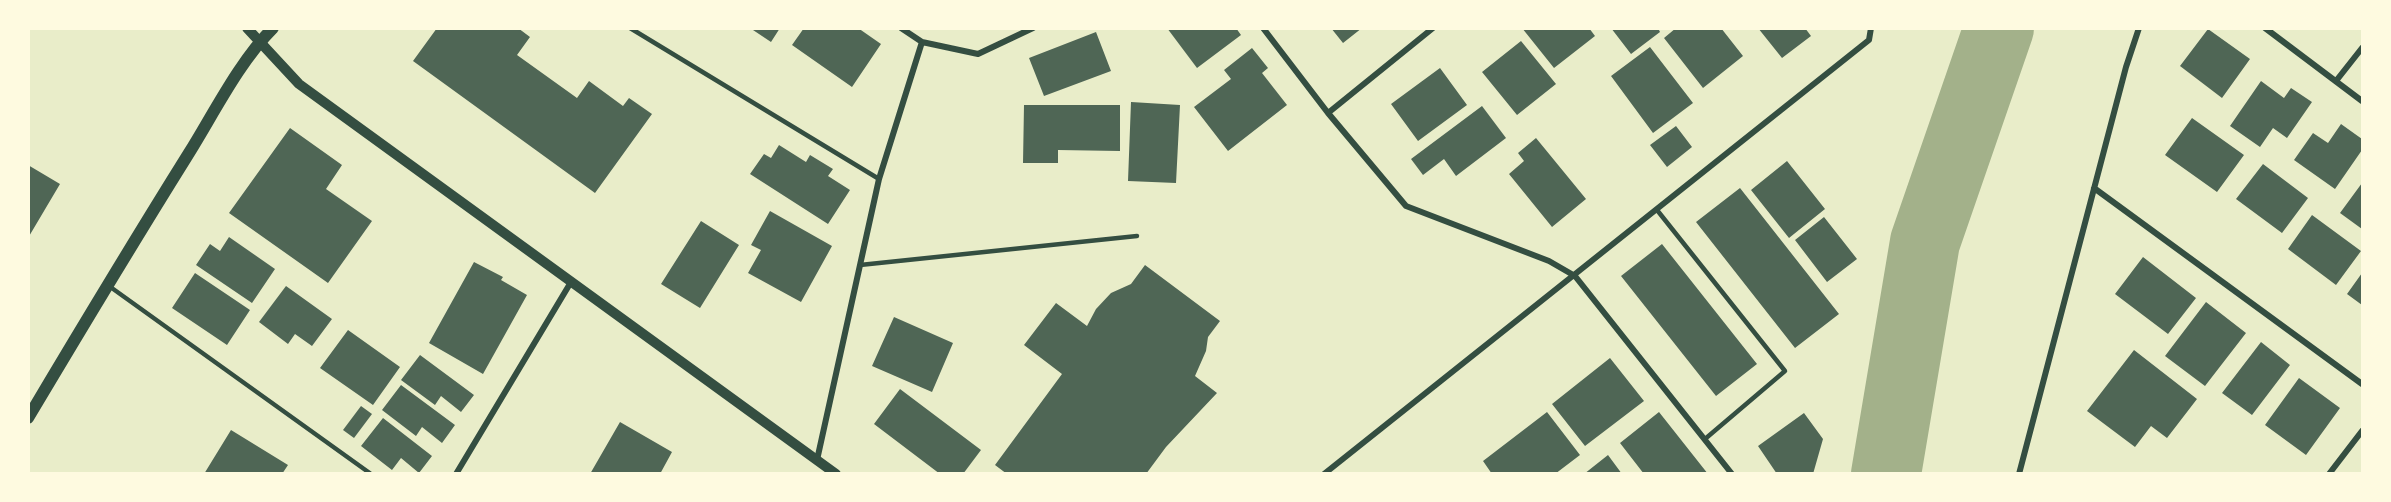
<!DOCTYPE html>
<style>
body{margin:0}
#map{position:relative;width:2391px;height:502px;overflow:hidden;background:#e9edc9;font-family:"Zilla Slab",serif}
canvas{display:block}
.frame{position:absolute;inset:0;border:30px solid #fefae0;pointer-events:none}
</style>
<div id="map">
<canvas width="2391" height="502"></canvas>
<div class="frame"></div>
</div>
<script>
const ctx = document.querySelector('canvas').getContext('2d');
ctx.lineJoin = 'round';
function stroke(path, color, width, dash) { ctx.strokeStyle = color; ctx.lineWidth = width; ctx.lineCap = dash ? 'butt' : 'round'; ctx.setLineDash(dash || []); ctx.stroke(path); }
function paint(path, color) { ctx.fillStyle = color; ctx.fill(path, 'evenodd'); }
stroke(new Path2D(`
 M1886,474l39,-232 74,-214`), '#a3b18a', 70);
paint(new Path2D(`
 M437,28h81l12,9 -13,18 60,43 12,-17 34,25 6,-8 23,16 -57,79 -182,-132z
 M750,28h30l-9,14z
 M804,28h54l23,16 -29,43 -60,-42z
 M1167,28h69l5,7 -44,33z
 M1331,28h31l-19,15z
 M1522,28h67l6,8 -41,32z
 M1611,28h47l2,4 -29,22z
 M1676,28h45l22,28 -40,32 -39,-50z
 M1758,28h47l6,8 -29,22z
 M2208,29l42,30 -28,39 -42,-32z
 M1096,32l15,39 -67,25 -15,-38z
 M1521,41l35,43 -39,31 -35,-43z
 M1650,47l43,56 -40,30 -42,-57z
 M1252,48l16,20 -6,5 25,32 -59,46 -34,-44 37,-28 -7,-9z
 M1440,68l27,37 -49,36 -27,-37z
 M2261,81l23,17 7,-10 21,14 -25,36 -14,-10 -13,19 -30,-21z
 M1131,102l49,3 -4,78 -48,-2z
 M1024,105h96v46l-62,-1v13h-35z
 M1482,106l24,32 -50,38 -12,-17 -21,16 -12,-16z
 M2192,118l52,37 -27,37 -52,-37z
 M2341,124l21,15v11l-27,39 -41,-29 19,-27 15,10z
 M1676,126l16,21 -25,20 -17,-22z
 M290,128l52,37 -16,24 46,32 -44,62 -99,-70z
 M1536,138l50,61 -34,28 -43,-53 15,-13 -6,-8z
 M779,145l27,17 4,-7 23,14 -5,7 22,14 -22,34 -78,-50 14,-20 7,4z
 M1787,161l38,48 -36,29 -38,-48z
 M2263,164l45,34 -26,35 -46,-34z
 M28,165l32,19 -32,54z
 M2362,183v46l-22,-16z
 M1740,188l99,126 -44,34 -99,-126z
 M770,211l62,35 -31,56 -53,-29 13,-23 -10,-5z
 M2312,215l49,36 -25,34 -48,-36z
 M1824,217l33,42 -30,23 -32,-42z
 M701,221l38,24 -39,63 -39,-24z
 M229,237l46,32 -23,34 -56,-38 14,-21 10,7z
 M1662,244l95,120 -41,32 -95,-120z
 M2143,257l53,41 -28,36 -53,-40z
 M474,262l29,15 -2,3 26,15 -44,79 -54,-31z
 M1145,265l75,56 -12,16 -2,14 -11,25 22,17 -51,54 -20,27h-139l-12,-9 67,-91 -38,-29 32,-42 31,23 9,-17 15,-16 20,-9z
 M195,273l55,37 -23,35 -55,-37z
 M2362,273v32l-15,-11z
 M286,286l46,33 -20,27 -17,-12 -7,10 -29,-22z
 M2206,302l40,31 -41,53 -40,-30z
 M894,317l59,26 -21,49 -60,-26z
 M348,330l52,37 -27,38 -53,-37z
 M2261,342l29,23 -38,50 -30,-22z
 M2134,350l63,49 -30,39 -16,-12 -16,21 -48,-36z
 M420,355l54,40 -13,17 -20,-16 -6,9 -34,-25z
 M1610,358l34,43 -59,45 -33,-42z
 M2299,378l41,30 -34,47 -41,-30z
 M401,385l54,40 -13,18 -20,-16 -6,9 -34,-26z
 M900,389l81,61 -18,24h-23l-66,-50z
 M361,406l11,8 -18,24 -11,-8z
 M1547,412l33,43 -25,19h-63l-9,-13z
 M1659,412l49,62h-64l-24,-31z
 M1804,413l19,26 -10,35h-36l-19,-28z
 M383,418l49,38 -13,17 -18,-15 -9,12 -31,-24z
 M620,422l52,30 -12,22h-70z
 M231,430l57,35 -6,9h-78z
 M1608,455l14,19h-38z`), '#4f6655');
stroke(new Path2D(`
 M630,28l249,151
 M1657,210l128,161 -80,68
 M860,265l277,-29
 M109,286l262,188`), '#344e41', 4.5);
stroke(new Path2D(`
 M901,28l21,14 56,12 55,-26
 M1263,28l65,85 78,93 143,55 26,15 157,198
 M2265,28l97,73
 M2336,81l26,-33
 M1328,113l105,-85
 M2094,188l268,196
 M817,460l62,-281 43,-137
 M456,474l115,-192
 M1324,474l545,-434 2,-12
 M2019,474l107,-407 13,-39
 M2329,474l33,-43`), '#344e41', 6);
stroke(new Path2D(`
 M247,28l52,56 537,390`), '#344e41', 10);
stroke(new Path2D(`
 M28,418c53,-89 106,-177 161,-265 25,-40 50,-91 84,-125`), '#344e41', 12);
</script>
